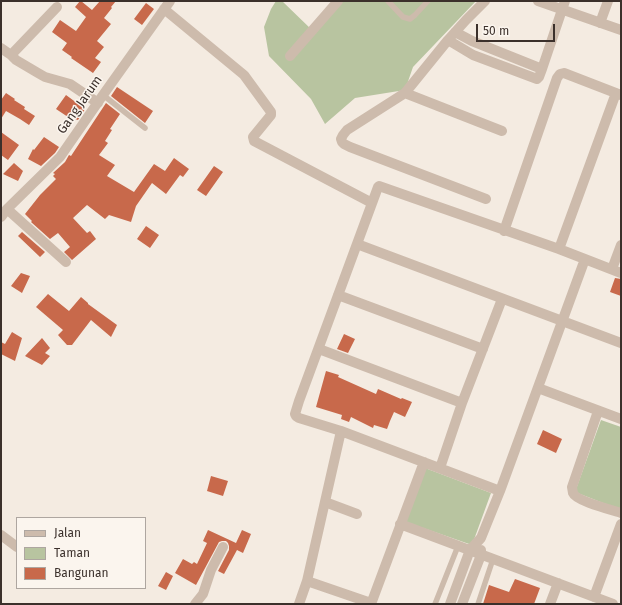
<!DOCTYPE html>
<style>
body{margin:0}
#map{position:relative;width:622px;height:605px;overflow:hidden;background:#f4ebe1;font-family:"Fira Sans",sans-serif}
canvas{display:block}
.frame{position:absolute;inset:0;border:2px solid #3b302b;pointer-events:none}
.legend{position:absolute;left:16px;top:517px;width:130px;height:72px;box-sizing:border-box;background:#fbf5ee;border:1px solid #aea6a0;margin:0;padding:5px 7px;list-style:none;font-size:12px;color:#3b302b}
.legend li{display:flex;align-items:center;gap:8px;height:20px}
.legend b{width:20px;border:1px solid #aea6a0}
.scale{position:absolute;left:476px;top:24px;width:79px;height:18px;box-sizing:border-box;border:2px solid #3b302b;border-top:0;padding-left:5px;font-size:12px;line-height:14px;white-space:nowrap;color:#3b302b;-webkit-text-stroke:3px #fbf5ee;paint-order:stroke}
</style>
<div id="map">
<canvas width="622" height="605"></canvas>
<div class="frame"></div>
<ul class="legend">
<li><b style="height:5px;background:#cdbbac"></b>Jalan</li>
<li><b style="height:11px;background:#b8c4a0"></b>Taman</li>
<li><b style="height:11px;background:#c8694b"></b>Bangunan</li>
</ul>
<div class="scale">50 m</div>
</div>
<script>
const ctx = document.querySelector('canvas').getContext('2d');
ctx.lineJoin = 'round';
function paint(path, color) { ctx.fillStyle = color; ctx.fill(path, 'evenodd'); }
function stroke(path, color, width, dash) { ctx.strokeStyle = color; ctx.lineWidth = width; ctx.lineCap = dash ? 'butt' : 'round'; ctx.setLineDash(dash || []); ctx.stroke(path); }
function write(font, color, halo, rows, align = 'center') {
  ctx.font = font + ' "Fira Sans",sans-serif'; ctx.lineWidth = 3; ctx.setLineDash([]); ctx.textBaseline = 'middle'; ctx.strokeStyle = halo; ctx.fillStyle = color; for (const [text, x, y, turn = 0] of rows) {
    ctx.save(); ctx.translate(x, y); ctx.rotate((+turn || 0) * Math.PI / 180); ctx.textAlign = isNaN(turn) ? turn : align; if (halo) ctx.strokeText(text, 0, 0); ctx.fillText(text, 0, 0); ctx.restore();
  }
}
paint(new Path2D(`
 M276,1h6l30,29 20,-29h144l-63,66 -8,23 -50,8 -30,26 -14,-25 -42,-43 -5,-29 7,-18z
 M601,420l20,7v83l-46,-18z
 M425,468l66,25 -19,52 -66,-23z`), '#b8c4a0');
paint(new Path2D(`
 M80,1h1l11,9 8,-9h16l-5,6 1,1 -8,10 7,6 -14,17 7,6 -9,11 6,4 -8,11 -22,-15 1,-1 -10,-7 5,-7 -15,-11 8,-12 16,11 10,-14 -11,-10z
 M146,3l8,6 -12,16 -8,-6z
 M117,87l36,24 -8,12 -34,-27z
 M6,93l9,6 -1,1 11,7 -1,2 11,7 -6,9 -9,-6 -14,-8 -5,8v-19z
 M66,95l19,14 -7,11 -3,-1 -1,2 -18,-12z
 M106,103l14,11 -10,15 2,1 -7,11 3,2 -9,12 16,10 -8,11 27,16 20,-28 11,7 9,-13 15,11 -6,8 -3,-2 -14,19 -14,-11 -16,23 -5,16 -22,-7 -4,4 -18,-14 -14,13 14,15 3,-2 6,8 -24,21 -8,-8 6,-5 -12,-14 -8,6 -19,-17 1,-1 -7,-7 15,-19 16,-16 -3,-3 2,-2 -2,-1 12,-11 4,-7 2,1z
 M1,132l18,13 -11,15 -7,-5z
 M44,137l15,10 -4,6 -14,13 -13,-7 5,-10 1,1z
 M14,163l9,8 -5,10 -15,-7z
 M214,166l9,6 -17,24 -9,-6z
 M146,226l13,9 -9,13 -13,-9z
 M22,232l23,20 -5,5 -22,-21z
 M21,273l9,3 -8,17 -11,-7z
 M615,278l6,1v17l-11,-4z
 M48,294l21,17 12,-14 7,6v1l29,21 -6,12 -20,-17 -19,25h-5l-9,-10 5,-5 -27,-23z
 M12,332l10,6 -7,23 -14,-7v-12l4,2z
 M344,334l11,5 -7,14 -11,-4z
 M42,338l8,10 -5,5 5,3 -8,9 -17,-9z
 M326,371l13,4 -1,2 38,17 2,-5 23,10 1,-1 10,4 -7,15 -11,-5 -4,9 -3,8 -13,-4 -1,3 -22,-11 -2,5 -8,-3 1,-4 -26,-8z
 M543,430l19,9 -6,14 -19,-9z
 M211,476l17,5 -5,15 -16,-5z
 M208,530l28,13 6,-13 9,4 -8,19 -6,-3 -13,24 -6,-3 11,-21v-4l-1,-3 -2,-2h-4l-3,1 -23,43 -21,-12 8,-14 9,5 2,-2 3,2 10,-21 -4,-2z
 M166,572l7,4 -7,14 -8,-4z
 M515,579l25,9 -6,16h-51l6,-19 20,7z`), '#c8694b');
stroke(new Path2D(`
 M388,1l15,16 7,2 5,-4 13,-14
 M103,95l42,33
 M435,604l23,-58
 M478,604l15,-45`), '#cdbbac', 5.5);
stroke(new Path2D(`
 M485,1l-19,19 -18,20 -43,53 -58,37 -4,5 -2,4 1,3 2,2 6,3 136,52
 M538,1l83,29
 M57,7l-46,48 5,5 22,13 7,4 25,7 28,19
 M164,9l80,66 27,37v3l-18,22 1,4 118,62
 M600,23l8,-22
 M455,32l17,9 70,28
 M448,40l25,15 64,24 2,-2 3,-8 23,-68
 M1,48l10,7
 M290,56l48,-55
 M405,93l97,38
 M7,209l59,53
 M1,217l6,-8 53,-52 43,-62 67,-94
 M504,231l53,-153 3,-4 4,-1 57,22
 M357,244l264,99
 M559,249l57,-156
 M612,269l9,-24
 M338,295l145,54
 M319,349l143,54
 M538,388l83,31
 M598,411l-26,76c0,0 1,6 1,6 3,8 39,17 48,20
 M440,468l22,-65 40,-104
 M500,491l-159,-60 -42,-13 -3,-2 -1,-2 4,-13 79,-214 1,-1 180,63 62,24
 M325,502l32,12
 M400,524l213,80
 M1,535l16,12
 M307,581l64,22
 M594,597l27,-73
 M195,604l8,-10 8,-24 12,-23
 M299,604l8,-23 34,-150
 M371,604l53,-142
 M450,604l20,-54 11,-12 19,-47 85,-232
 M462,604l19,-49v-5
 M550,604l8,-21`), '#cdbbac', 10);
write('13px', '#3b302b', '#fbf5ee', [
 ["Gang Jarum",80,105,-55]
]);
</script>
